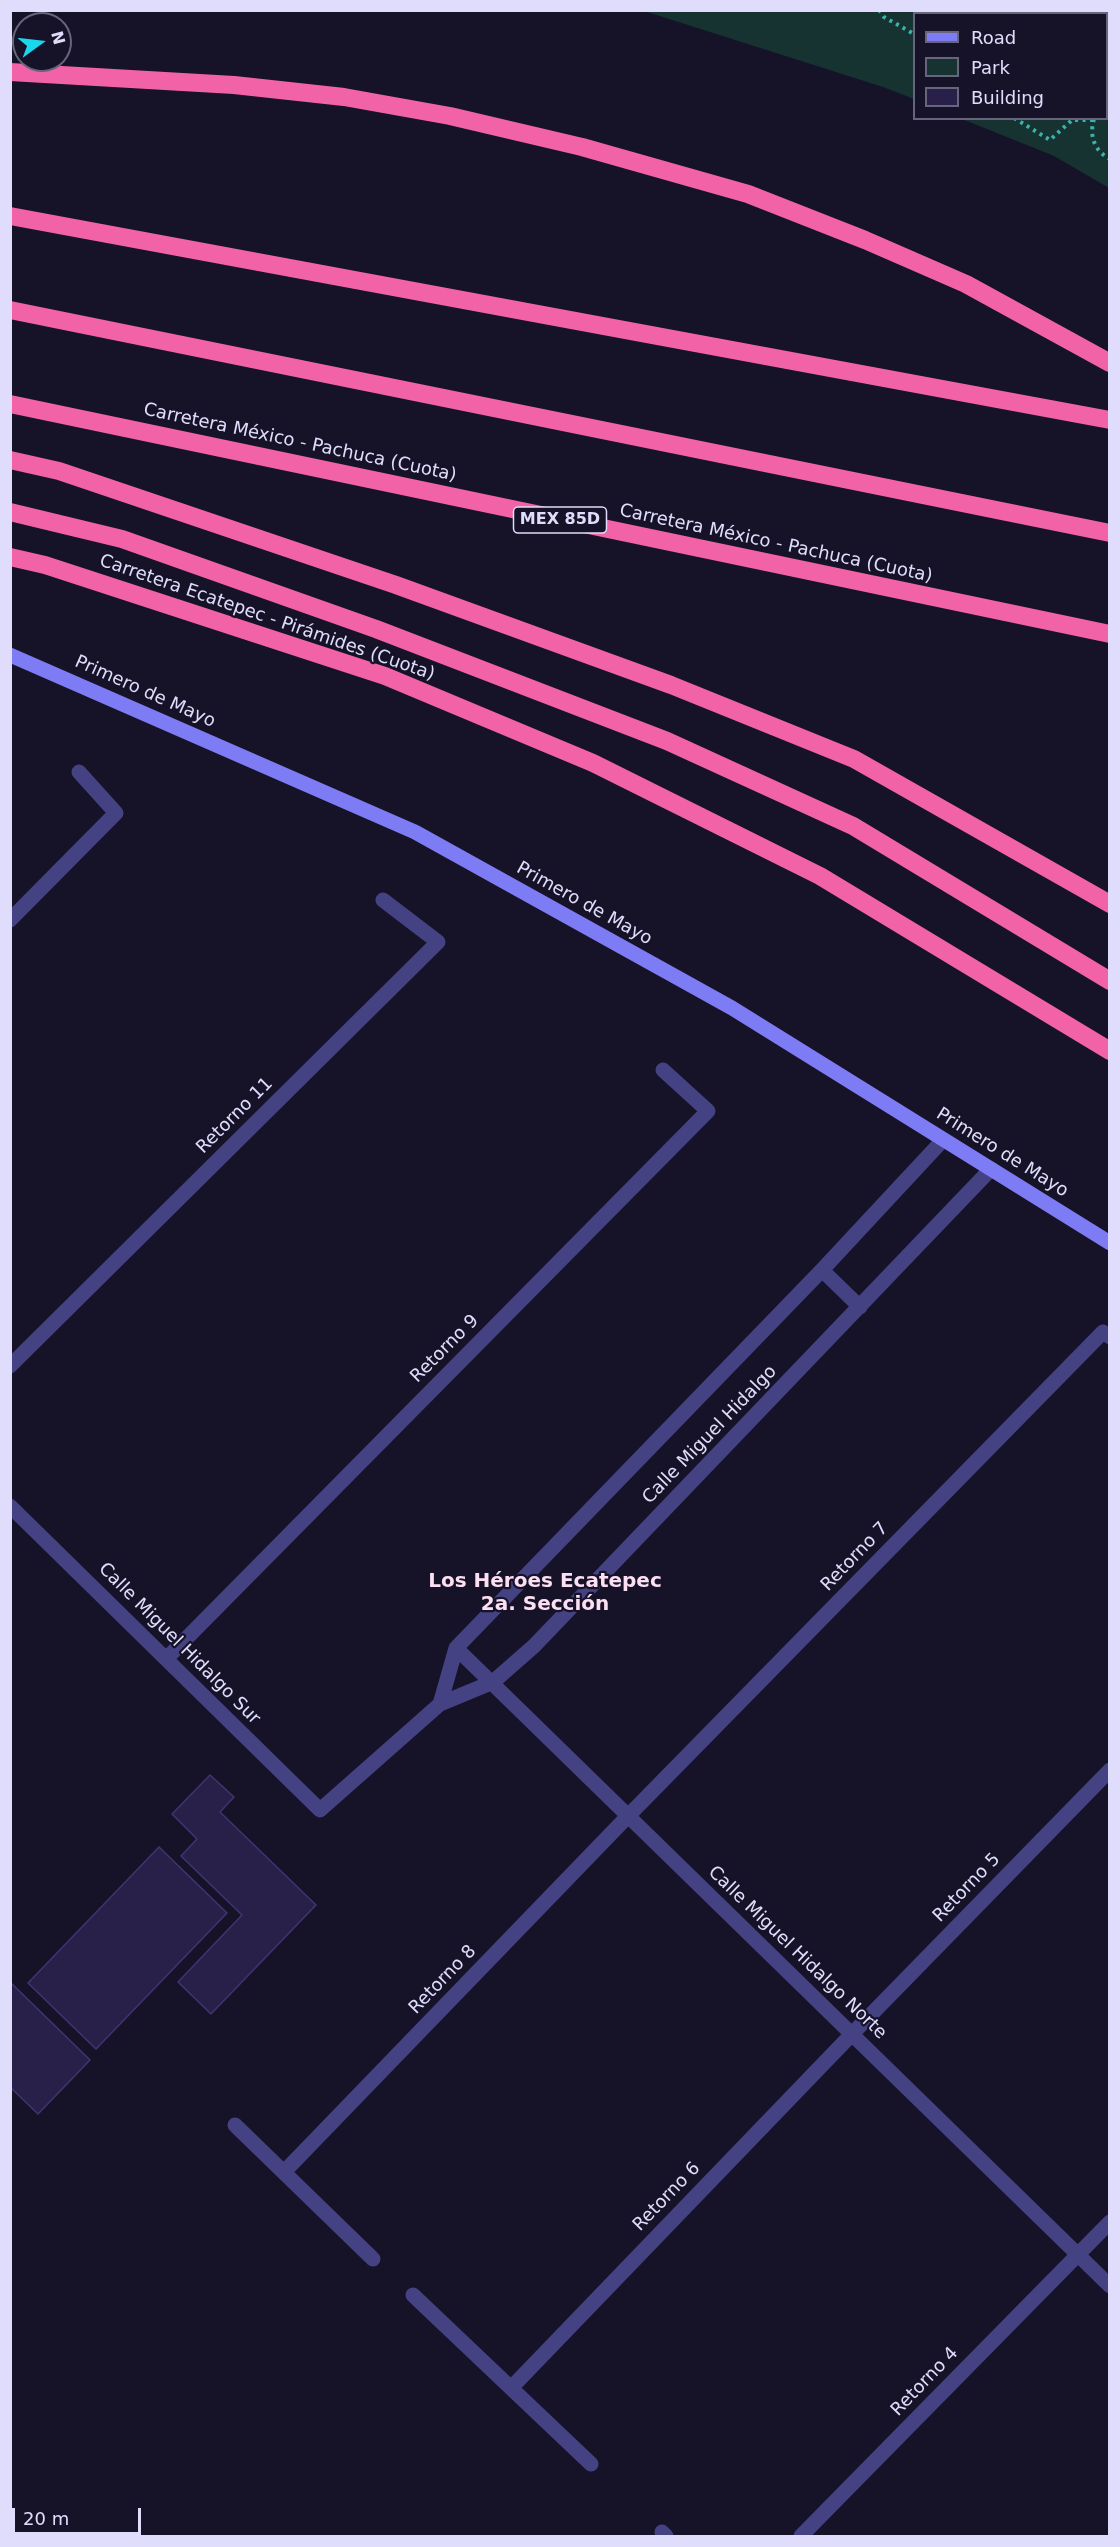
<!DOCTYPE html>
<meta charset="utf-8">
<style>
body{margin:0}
#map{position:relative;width:1120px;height:2547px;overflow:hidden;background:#161328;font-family:"DejaVu Sans",sans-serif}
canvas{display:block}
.frame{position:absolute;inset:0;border:12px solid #e0ddfc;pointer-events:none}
.legend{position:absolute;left:913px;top:12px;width:195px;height:108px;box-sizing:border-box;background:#161328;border:2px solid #67647d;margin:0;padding:8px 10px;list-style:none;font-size:18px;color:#e0ddfc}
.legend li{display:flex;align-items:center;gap:12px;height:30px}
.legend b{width:30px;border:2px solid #67647d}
.north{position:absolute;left:12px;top:12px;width:60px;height:60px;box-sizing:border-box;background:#161328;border:2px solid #67647d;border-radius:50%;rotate:75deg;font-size:16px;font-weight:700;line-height:24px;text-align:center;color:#e0ddfc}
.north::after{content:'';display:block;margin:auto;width:21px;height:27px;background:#19d7ec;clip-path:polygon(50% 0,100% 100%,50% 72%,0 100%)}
.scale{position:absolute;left:12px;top:2508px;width:129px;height:27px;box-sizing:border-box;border:3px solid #e0ddfc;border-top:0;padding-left:8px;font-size:18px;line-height:21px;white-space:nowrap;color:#e0ddfc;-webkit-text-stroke:4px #161328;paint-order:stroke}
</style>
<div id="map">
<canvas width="1120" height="2547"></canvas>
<div class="frame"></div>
<ul class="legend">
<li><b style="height:8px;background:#7e7cf4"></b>Road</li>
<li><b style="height:16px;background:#163231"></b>Park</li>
<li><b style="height:16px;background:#282048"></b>Building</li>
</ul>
<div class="north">N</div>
<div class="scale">20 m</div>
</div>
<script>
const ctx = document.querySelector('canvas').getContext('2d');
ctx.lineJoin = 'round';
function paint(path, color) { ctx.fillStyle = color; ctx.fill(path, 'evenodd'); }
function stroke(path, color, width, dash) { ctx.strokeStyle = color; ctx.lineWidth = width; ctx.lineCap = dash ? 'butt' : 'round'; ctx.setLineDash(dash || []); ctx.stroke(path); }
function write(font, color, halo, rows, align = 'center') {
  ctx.font = font + ' "DejaVu Sans",sans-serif'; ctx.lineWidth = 4.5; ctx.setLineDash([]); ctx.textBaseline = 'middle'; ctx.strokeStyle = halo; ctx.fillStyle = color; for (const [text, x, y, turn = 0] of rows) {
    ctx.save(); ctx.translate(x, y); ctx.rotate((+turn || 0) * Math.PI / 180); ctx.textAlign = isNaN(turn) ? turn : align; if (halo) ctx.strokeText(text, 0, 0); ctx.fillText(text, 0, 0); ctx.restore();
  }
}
paint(new Path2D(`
 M1093,10l3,3 -182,1v85l-31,-12 -239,-76z
 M1107,27l3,3 -1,158 -55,-32 -92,-37 144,-1z`), '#163231');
const building = new Path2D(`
 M210,1775l24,22 -14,15 96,93 -105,109 -33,-32 64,-67 -61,-59 16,-17 -25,-25z
 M159,1847l68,66 -131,136 -68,-66z
 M10,1982l80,78 -52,54 -28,-27z`);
paint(building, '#282048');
stroke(building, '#403472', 1.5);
stroke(new Path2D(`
 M879,10l5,7 30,17
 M1106,105l4,-1
 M1014,118l36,22 22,-20h21
 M1094,119c-5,16 0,32 16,40`), '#3bb2ab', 4, [3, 4.5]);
stroke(new Path2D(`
 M10,920l106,-107 -37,-41
 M822,1270l38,37
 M10,1366l428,-424 -55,-42
 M10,1506l310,304 120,-106 53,-22 41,-36 457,-477
 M456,1648l654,638
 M166,1659l542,-548 -45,-41
 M440,1704l16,-56 366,-378 121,-130
 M235,2125l138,134
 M284,2172l345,-357 474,-483 7,5
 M413,2295l178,169
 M511,2388l341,-354 258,-264
 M662,2532l4,4
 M801,2536l309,-314`), '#444283', 15);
stroke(new Path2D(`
 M10,655l405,177 317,176 378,235`), '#7e7cf4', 15);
stroke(new Path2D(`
 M10,72l224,13 110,12 106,19 132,31 166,47 117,46 101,44 144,79
 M10,216l1100,204
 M10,310l1100,223
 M10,404l1100,230
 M10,460l49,11 337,114 275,100 183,74 256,145
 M10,512l112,27 254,90 291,112 186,85 257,155
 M10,557l35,8 340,111 208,87 227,113 290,175`), '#f262a7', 18);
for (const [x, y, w] of [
 [560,520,93]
]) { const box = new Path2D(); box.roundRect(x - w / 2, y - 13, w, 26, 4.5); ctx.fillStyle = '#161328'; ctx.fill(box); stroke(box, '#e0ddfc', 1.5); }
write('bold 16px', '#e0ddfc', null, [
 ["MEX 85D",560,520]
]);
write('18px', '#e0ddfc', '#161328', [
 ["Carretera México - Pachuca (Cuota)",300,443,12],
 ["Carretera México - Pachuca (Cuota)",776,544,12],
 ["Carretera Ecatepec - Pirámides (Cuota)",267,618,19],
 ["Primero de Mayo",145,692,24],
 ["Primero de Mayo",584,904,29],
 ["Retorno 11",235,1116,-45],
 ["Primero de Mayo",1002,1153,32],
 ["Retorno 9",445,1349,-45],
 ["Calle Miguel Hidalgo",710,1435,-46],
 ["Retorno 7",855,1557,-46],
 ["Calle Miguel Hidalgo Sur",179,1644,45],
 ["Retorno 5",967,1888,-46],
 ["Calle Miguel Hidalgo Norte",797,1953,44],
 ["Retorno 8",443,1980,-46],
 ["Retorno 6",667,2197,-46],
 ["Retorno 4",925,2382,-46]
]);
write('bold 20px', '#fcdff2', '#161328', [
 ["Los Héroes Ecatepec",545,1582],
 ["2a. Sección",545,1605]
]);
</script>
